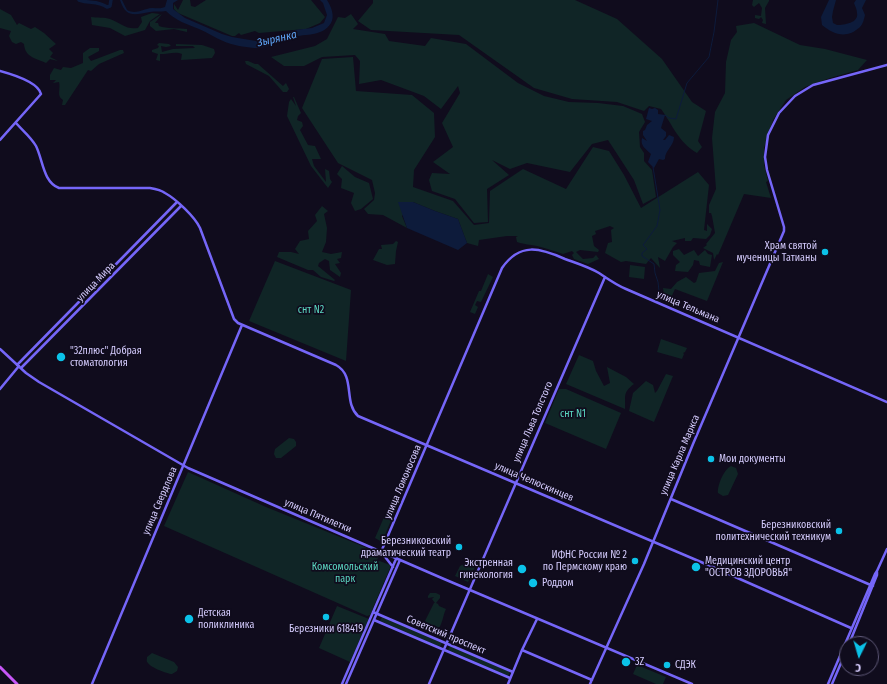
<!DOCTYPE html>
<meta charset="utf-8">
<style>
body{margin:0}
#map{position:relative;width:887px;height:684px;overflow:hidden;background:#100c1d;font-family:"Fira Sans Condensed",sans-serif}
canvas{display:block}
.north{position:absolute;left:839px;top:636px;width:40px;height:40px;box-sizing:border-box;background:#100c1d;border:1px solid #5e5877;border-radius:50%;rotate:185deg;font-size:11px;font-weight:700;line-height:16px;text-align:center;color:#d4cbfd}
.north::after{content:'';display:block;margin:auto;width:14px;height:18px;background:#0bc2e8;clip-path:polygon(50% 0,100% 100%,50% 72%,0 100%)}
</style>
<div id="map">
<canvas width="887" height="684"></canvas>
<div class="north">С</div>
</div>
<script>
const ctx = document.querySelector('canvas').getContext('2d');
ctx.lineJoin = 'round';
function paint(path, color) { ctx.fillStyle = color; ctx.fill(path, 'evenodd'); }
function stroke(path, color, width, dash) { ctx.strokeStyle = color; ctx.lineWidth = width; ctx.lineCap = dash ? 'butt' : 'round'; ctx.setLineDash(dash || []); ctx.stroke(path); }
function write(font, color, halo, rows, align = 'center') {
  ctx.font = font + ' "Fira Sans Condensed",sans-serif'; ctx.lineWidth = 3.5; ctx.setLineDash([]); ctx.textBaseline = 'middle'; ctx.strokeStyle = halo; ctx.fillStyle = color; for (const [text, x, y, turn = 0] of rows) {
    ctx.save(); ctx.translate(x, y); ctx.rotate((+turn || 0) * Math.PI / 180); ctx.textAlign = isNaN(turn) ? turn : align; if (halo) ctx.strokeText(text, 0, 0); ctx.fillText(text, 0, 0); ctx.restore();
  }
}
paint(new Path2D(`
 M183,0h7l1,6 4,1 11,-7h105l14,17 -5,6 -14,6 -47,4 -4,-2 -14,4 -2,-2 -4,3h-3l-54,-23 -4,-4v-5l4,6z
 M373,0h202l42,19 45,40 30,43 14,9 -8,30 4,6 -5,6c-18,-10 -25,-29 -36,-44l-12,-3 -5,5 -27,-9 -45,-3 -38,-11 -75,-53 -88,-5 -13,-9 15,-18z
 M753,0h16v1l-4,7 1,16 -4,-1 1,-3 -2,-3 -2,2 -4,-1v-3l6,1 1,-8 -3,-5 -5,4 -2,-2z
 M0,9l11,6 6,10 2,-2 12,6 4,-2 9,6 12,11 -7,5 4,4 -3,4 8,4 -8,-2 -4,4c-11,-5 -21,-6 -22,-19l-3,-2 -5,2 -4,-2 -3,-6 2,-5 -11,-3z
 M152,13l8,1 -10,7 -5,9 -20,6 -15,-8 -18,-3 -1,-8c6,1 14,0 19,2 11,4 16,11 28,9l4,-6 -1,-5z
 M162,14l-7,9h3l1,3c8,3 19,2 28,3v3l-13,-3 -18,2 -6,-5v-4z
 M351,14l7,10 -5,5 32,5 4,7 36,5 6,-8 35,6 52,39 26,13 25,6 29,1 25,3 19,8 3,8 -6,10 1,15 4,6v8l8,9 4,27 -13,7 -9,-24 -26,-40 -16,4 -22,28 -43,-9 -17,6 -18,-9 17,15 -22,14 1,33 -14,1 -19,-24 -23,-8 -3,-11 3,-7 18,1 -17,-12 20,-15 -11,-24 18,-30 -2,-7 -17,23 -17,-13 -43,-16 -22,4 1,-23 -5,-6 -33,2 -18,9h-20l-13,-9 44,-11 12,-7 11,-22 7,1z
 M754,23l46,22 25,4 42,11 -9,10 -28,8 -25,9 -19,13 -13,20 -9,28v17l4,16 -2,1 5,16 -27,-4 -26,61 -1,-1 -3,6 -1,-7 -10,-5 4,-3 -1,-1 9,-11 -3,-17 -1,-3h-2v-8l7,-16 -4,-51 3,-26 10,-19 1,-31 5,-22 6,-8 -1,-6z
 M159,43l10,1 2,2 -5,1 -5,-1 1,6 11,-3 22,-1 -2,-2h-17v-2l26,1 12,4 1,4 -3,5 -31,2 1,-6c-6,-3 -14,0 -22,0v7l-4,-1 2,-6 -6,-2v-2l6,-2 1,-2 -2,-1z
 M90,48h9v3l-11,6 3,4 29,-11h3l1,3 -25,11 -8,7 -3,-1 -23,35h-3l1,-5c-7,-4 -2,-11 -4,-18l-6,1 3,-3h-6v-5l4,-7 7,2 2,-3 8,1 12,-5v-10z
 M353,57l3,34 56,4 22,18 1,24 -21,33 -1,17 40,14 21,24 15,-2 1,-32 33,-22 43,20 27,-42 16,4 15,24 17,33 57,-36 11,13 -5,45 3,1v-7l5,5 -2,6 -4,4 -13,-1 -2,3h-6v-3l-13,3 5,2 -4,4 -8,14 -7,-4 2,11 -9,-10 -5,6 -20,-3 -5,1 -16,-9 3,-10 4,-1 -1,-12 3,-2 -4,-2 -15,5 1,3 -4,2 2,10 5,4 -1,2 -18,-2 -4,2 7,7 10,-1 3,-3 3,4 -11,5 -14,-5 -2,-4 2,-2 -2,-2 -9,3c-9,-3 -17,-6 -26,-8 -8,-2 -11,-1 -20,-4l-1,-5 2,-1h-11l-28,4 -1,6 -11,-3 -9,-24 -23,-8 -22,-9 -11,14 5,12 -24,-13 -15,-1 -4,-5 10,-9 1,-7 -3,-13 -34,-17 -36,-55 20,-49z
 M245,61h3l7,3h3l25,22 3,-3 3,6 -2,3h-4l-14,-16 -23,-12z
 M293,97h1l7,16 -3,3 -1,4 5,2 1,4 -3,4 8,15 7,1 6,13h-9l2,7 12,16 -1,-13 4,2 1,8 2,3 -4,6 -17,-22 -24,-50 2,-14 2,-3 5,7z
 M342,166l13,11 14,6 4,16 -12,10 -6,2 -4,-8 3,-10 -13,-5 1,-9 -5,-5z
 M322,206l6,5 -4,3 3,14 -1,14 -4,10 9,2 11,-2 -1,6 -4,1 3,4 -5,1 6,9 -1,4 -10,-7 -1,-9 -4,-2 -6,4 -1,3 17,14 -1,1 -13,-4 -8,-7h-5l-31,-13 2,-5h12l8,2 -4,-5 5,-8 9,-2 -1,-8 9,-10 -2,-6z
 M396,241l2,1 -2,9 -1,13 -8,1 -14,-5 6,-11h3l-1,-4 12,-1z
 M679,249l5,6 10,-5 4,6 7,-6 3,4 4,1 -2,12 -10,-2 -1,-4 -5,-1 -1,5 -5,7 -13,-1 1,-6 4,-3 -7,-7v-4z
 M275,261l76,29 -5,71 -97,-40z
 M723,262l-16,39 -32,-12 -6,13 -4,-1 -2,-13 8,1 6,-7 9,-5 8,6 2,-1 3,-9 16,-2 4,-8z
 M630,265l15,2 -1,12 -15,-2z
 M488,274l5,3 -12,25 -4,-1 -2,4 3,2 -3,7 -5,-2 9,-21h2z
 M661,339l26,9 -2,4 -2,1 1,1 -2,5 -25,-7z
 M579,355l14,6 3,10 8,15 6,-3 -3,-16 19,10 8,7c-12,9 -8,12 -9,25l-59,-25z
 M666,374l7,2 -19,46 -25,-11 4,-18 13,-12 7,4 2,8 2,-2z
 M559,389h7l55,24 -15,36 -61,-26z
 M289,438l5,1 2,3v4l-15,12h-5l-2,-4 1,-5z
 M731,466l5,2 2,6 -9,19 -1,2 -5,1 -5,-3c-1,-7 6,-24 13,-27z
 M188,472l78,35 111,45 2,4 -2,4 13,5v3l-20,47 -3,1 -203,-90z
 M391,501l7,3 -16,38 -7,-4z
 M466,563l9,4 -7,15 -13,-6 5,-10z
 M430,593h6l4,2v3l-4,5 2,1 1,2 7,3c-3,6 -3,13 -7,19l-5,-3 -4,1 -5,-5 9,-18h1l-3,-4 2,-2 -6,1v-2z
 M337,606l32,13 -19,43 -31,-14z
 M382,617l60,26 -2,4 -60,-26z
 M450,646l60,26 -2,4 -60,-26z
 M152,653l22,9 4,5 -1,4 -5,3c-5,0 -22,-7 -24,-11 -2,-2 -1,-3 -1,-6z
 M637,665l29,12 -3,7h-7l-23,-10z`), '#102526');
paint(new Path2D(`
 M120,0h2l5,10c9,5 15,-1 25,-2 5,0 8,1 13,-1l2,-7h11l-5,3v6l12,9 37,16 10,3 30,5 33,-12 17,-2 12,-5 3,-8 -4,-12 -3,-3h7c4,6 8,16 4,23 -9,15 -28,10 -42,15 -12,4 -23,11 -35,10 -10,-1 -22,-3 -31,-7 -8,-3 -16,-9 -24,-12 -12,-5 -23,-8 -33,-18 -5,1 -11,0 -16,1 -16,3 -24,6 -30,-12z
 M829,0h7l-3,11 -1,6 1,6 4,2c7,0 22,-2 20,-12 0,-4 -2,-7 -3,-10l2,-3h10l-4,8 3,7c-1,4 -2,9 -5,12 -13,12 -26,8 -38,-2l-1,-8z
 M649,108l3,1 3,-1 3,2v4l7,1 -4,13 5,4v4l-3,4h2l4,-5 5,2c0,9 -9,13 -9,22l-2,1 -4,-1 -5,9 -6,-6 3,-8c-5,-5 -11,-8 -9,-16l5,3 -4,-6v-4l2,-1 2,-5 5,-4 -6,-2z
 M398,202h15l22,9 23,8 9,24 -9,7 -51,-22z`), '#0d1b3b');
stroke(new Path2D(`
 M665,115l4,3 7,1 11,-36 22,-26 5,-25 4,-32
 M653,167l7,43 -3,16 -14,19 4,4 -5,4v3l12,8 1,9 3,9 2,18`), '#0d1b3b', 1);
stroke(new Path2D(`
 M79,0c11,4 18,0 28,7l3,-1 1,-6`), '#0d1b3b', 3.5);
stroke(new Path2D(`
 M0,71c11,3 38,11 41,23l-41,46
 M16,123c7,8 15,14 20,23 7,14 7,36 23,42h91c6,1 11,2 15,5 11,6 30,24 35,35l34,91 4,4 98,42c20,11 7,37 22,51l350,149 143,63
 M0,349l26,24 13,9 149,86 256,111 248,105
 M17,365l160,-163
 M21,368l160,-162
 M0,389l19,-23
 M671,499l202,87
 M381,552l121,-284c18,-26 38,-20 63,-9 11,4 24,8 34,14 9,6 17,12 27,16l261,113
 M382,553l11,14
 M373,612l140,60
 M374,620l136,58
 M849,644l28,-69v-3
 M522,650l70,30
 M92,684l150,-359
 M342,684l54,-125
 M346,684l54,-124
 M429,684l176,-407
 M508,684l14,-34 15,-31
 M590,684l54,-120 49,-120 91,-213v-4l-17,-57 -2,-13 3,-22 11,-22 16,-17 18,-11 74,-20
 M828,684l47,-110 2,-3 10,-22
 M832,684l15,-35`), '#7566f8', 2.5);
stroke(new Path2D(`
 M0,667l17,17`), '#c757f7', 3);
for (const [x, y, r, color] of [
 [825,252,4,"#0bc2e8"],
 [61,357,5,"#0bc2e8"],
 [711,459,4,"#0bc2e8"],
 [839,531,4,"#0bc2e8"],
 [459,547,4,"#0bc2e8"],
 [635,561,4,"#0bc2e8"],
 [696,567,5,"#0bc2e8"],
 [522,569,5,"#0bc2e8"],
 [533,583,5,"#0bc2e8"],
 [326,617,4,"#0bc2e8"],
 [189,619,5,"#0bc2e8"],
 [626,662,5,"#0bc2e8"],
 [667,665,4,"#0bc2e8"]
]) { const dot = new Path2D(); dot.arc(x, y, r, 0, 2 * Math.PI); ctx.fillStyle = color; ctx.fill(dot); stroke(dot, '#100c1d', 1.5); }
write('10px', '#d4cbfd', '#100c1d', [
 ["Храм святой",817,246,"right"],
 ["мученицы Татианы",817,258,"right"],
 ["\"32плюс\" Добрая",70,351],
 ["стоматология",70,363],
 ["Мои документы",719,459],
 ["Березниковский",831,525,"right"],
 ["политехнический техникум",831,537,"right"],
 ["Березниковский",451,541,"right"],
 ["драматический театр",451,553,"right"],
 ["ИФНС России № 2",627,555,"right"],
 ["по Пермскому краю",627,567,"right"],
 ["Медицинский центр",705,561],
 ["\"ОСТРОВ ЗДОРОВЬЯ\"",705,573],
 ["Экстренная",513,563,"right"],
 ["гинекология",513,575,"right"],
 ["Роддом",542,583],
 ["Детская",198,613],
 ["поликлиника",198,625],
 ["Березники 618419",326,629,"center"],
 ["3Z",635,662],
 ["СДЭК",675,665]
], 'left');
write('10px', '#d4cbfd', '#100c1d', [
 ["улица Мира",96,282,-46],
 ["улица Тельмана",688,307,23],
 ["улица Льва Толстого",533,422,-67],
 ["улица Карла Маркса",680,455,-67],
 ["улица Ломоносова",403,482,-67],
 ["улица Челюскинцев",534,482,23],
 ["улица Свердлова",160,501,-67],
 ["улица Пятилетки",318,516,23],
 ["Советский проспект",446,635,23]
]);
write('10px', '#5bd8c2', '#100c1d', [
 ["снт N2",311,310],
 ["снт N1",573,414],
 ["Комсомольский",345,567],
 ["парк",345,579]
]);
write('italic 11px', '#5ea5f7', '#100c1d', [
 ["Зырянка",277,39,-13]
]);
</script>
